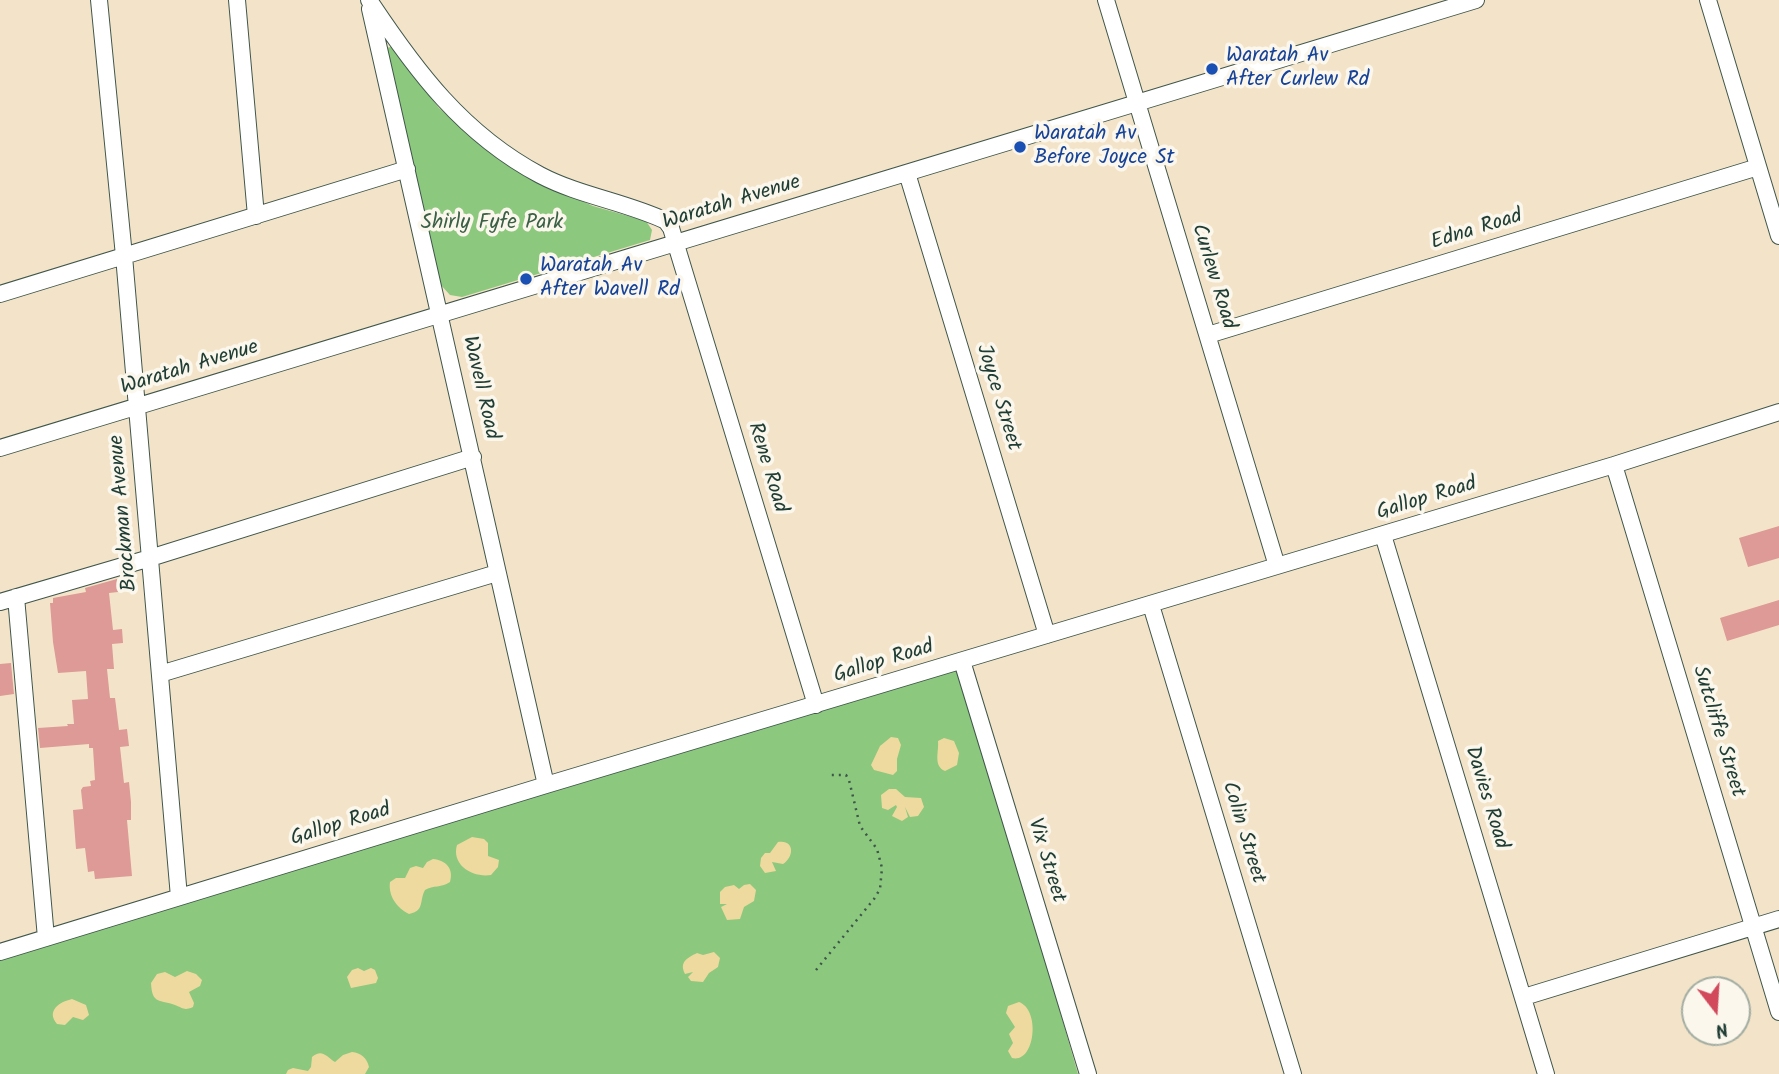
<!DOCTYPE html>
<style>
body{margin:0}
#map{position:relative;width:1779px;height:1074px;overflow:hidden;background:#f3e4c9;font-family:Kalam,sans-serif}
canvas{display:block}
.north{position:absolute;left:1681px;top:976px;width:70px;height:70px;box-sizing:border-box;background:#fbf7ec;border:2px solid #a3ada2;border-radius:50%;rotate:163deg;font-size:19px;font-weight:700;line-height:28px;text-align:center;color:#1f3d34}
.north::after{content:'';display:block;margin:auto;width:24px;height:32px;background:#d1495b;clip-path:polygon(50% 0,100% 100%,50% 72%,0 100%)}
</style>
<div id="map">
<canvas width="1779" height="1074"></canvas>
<div class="north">N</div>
</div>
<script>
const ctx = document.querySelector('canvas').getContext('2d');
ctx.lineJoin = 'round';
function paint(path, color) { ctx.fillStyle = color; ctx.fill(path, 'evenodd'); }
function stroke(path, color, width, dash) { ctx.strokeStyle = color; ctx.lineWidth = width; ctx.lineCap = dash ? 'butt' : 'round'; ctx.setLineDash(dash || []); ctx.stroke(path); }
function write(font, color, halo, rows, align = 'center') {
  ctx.font = font + ' Kalam,sans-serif'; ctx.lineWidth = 7; ctx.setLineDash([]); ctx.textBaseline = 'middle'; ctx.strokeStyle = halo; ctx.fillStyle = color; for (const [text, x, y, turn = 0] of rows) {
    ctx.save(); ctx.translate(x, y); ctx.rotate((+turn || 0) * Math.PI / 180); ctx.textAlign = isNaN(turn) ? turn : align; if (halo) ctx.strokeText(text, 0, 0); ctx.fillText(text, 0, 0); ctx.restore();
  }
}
paint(new Path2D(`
 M391,47l48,61 47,39 50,33 57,26 53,15 6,9 -2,10 -188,57 -12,-2 -10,-11 -54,-236z
 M960,665l118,409h-1078v-119z`), '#8cc87e');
paint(new Path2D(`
 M891,737l7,1 3,7 -4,14v12l-4,4 -19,-5 -3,-5 9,-19z
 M944,738l10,3 5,12 -2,12 -12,6c-12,-5 -6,-19 -7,-30z
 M889,789h7l9,8 16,1 3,9 -6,9 -8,1 -5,-10 3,10 -6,4 -10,-5 5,-9 -1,-2 -8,5 -6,-2 -1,-13z
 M472,837l12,2 4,4v13l11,4 -1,7 -7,8c-18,3 -40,-10 -34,-30z
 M778,842c16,-3 17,14 5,22l-11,-2 4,9 -11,2 -5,-7 1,-8 4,-5h5z
 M433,859c13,1 21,10 17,23 -8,6 -17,3 -25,8 -6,11 0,21 -16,24 -12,-6 -21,-18 -19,-32l6,-4h9l5,-10 6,-2 7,2 4,-6z
 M750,884l6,6 -2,11 -10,6 -4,12 -13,1 -6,-13 6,-3h-7v-12l5,-5 9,-2 5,4 5,-4z
 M714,952l6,6 -2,9 -9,6 -6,9 -12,-1 -3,-4 5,-5 -8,2c-6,-12 2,-16 12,-21l6,2z
 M358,968l6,3 7,-3 4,2 3,8 -2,5 -25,5 -4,-11 5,-7z
 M187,971l9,3 6,6 -2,6 -11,6 5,11 -1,4c-9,4 -10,1 -18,-2 -15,-6 -23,0 -24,-22l6,-9 8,-2 10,5z
 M72,999l14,6 3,10 -6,5 -10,-3 -8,8 -8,-1c-11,-13 2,-22 15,-25z
 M1019,1002c22,8 16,62 -7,56l-4,-7 5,-8 -4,-9 6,-7 -9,-14 2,-7z
 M352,1052c9,1 15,6 17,15l-4,7h-79l2,-4 5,-2 15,3 3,-4 1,-10c10,-9 15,0 23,5l8,-7z`), '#eeda9e');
paint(new Path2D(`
 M1779,526v32l-31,9 -9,-29z
 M117,579l1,13 -9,1 4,37 9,-1 1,14 -11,1 2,25h-7l3,29h5l4,32 8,-1 2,17 -9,1 4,36 5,-1 2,20v18h-4l5,56 -37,3 -1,-8 -6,1 -3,-24 -9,1 -3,-39 10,-1 -2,-19 2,-3 8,-1 -1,-5 5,-1 -2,-32h-4v-4l-49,4 -2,-20 30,-2 -1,-2h7l-2,-24 16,-1 -2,-28 -28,2 -5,-31 -3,-39h3v-5l33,-6 -1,-4z
 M1779,600v25l-52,16 -7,-23z
 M11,663l3,31 -14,2v-32z`), '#dd9a96');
const minor = new Path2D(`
 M99,0l25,256 55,641
 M237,0l19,216
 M369,0c47,71 94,134 171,175 40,21 86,27 126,46l5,7 145,477
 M1106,0l171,566
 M1708,0l71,236
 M370,9l176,776
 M907,173l140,462
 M0,294l407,-125
 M1208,335l550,-168
 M0,448l1476,-448
 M1614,465l165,547
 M1383,535l163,539
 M16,597l30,341
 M0,602l150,-44 323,-101
 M1151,605l142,469
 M962,661l126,413
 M160,674l337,-101
 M0,952l546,-167 1068,-320 165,-53
 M1524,997l255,-78`);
stroke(minor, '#3f564a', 18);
stroke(new Path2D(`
 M816,970l58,-71 6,-10 2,-21 -5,-19 -17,-23 -11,-46 -3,-5h-19`), '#3f564a', 2.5, [2, 5]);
stroke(minor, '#fff', 16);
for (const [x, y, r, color] of [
 [1212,69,7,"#1a4fb4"],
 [1020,147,7,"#1a4fb4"],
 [526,279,7,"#1a4fb4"]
]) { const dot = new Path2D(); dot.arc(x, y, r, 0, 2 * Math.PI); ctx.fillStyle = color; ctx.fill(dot); stroke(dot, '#fbf7ec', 2.5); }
write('21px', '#164399', '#fbf7ec', [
 ["Waratah Av",1226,57],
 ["After Curlew Rd",1226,81],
 ["Waratah Av",1034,135],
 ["Before Joyce St",1034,159],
 ["Waratah Av",540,267],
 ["After Wavell Rd",540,291]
], 'left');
write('21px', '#1f3d34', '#fbf7ec', [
 ["Waratah Avenue",732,204,-17],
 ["Edna Road",1477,231,-17],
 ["Curlew Road",1212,277,73],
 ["Waratah Avenue",190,369,-17],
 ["Wavell Road",479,388,77],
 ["Joyce Street",997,398,73],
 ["Rene Road",766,468,73],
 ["Gallop Road",1427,500,-17],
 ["Brockman Avenue",125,513,-95],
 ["Gallop Road",884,663,-17],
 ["Sutcliffe Street",1717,732,73],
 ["Davies Road",1485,798,73],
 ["Gallop Road",341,826,-17],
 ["Colin Street",1242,833,73],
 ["Vix Street",1045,861,73]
]);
write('21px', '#3a6046', '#fbf7ec', [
 ["Shirly Fyfe Park",492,224]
]);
</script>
